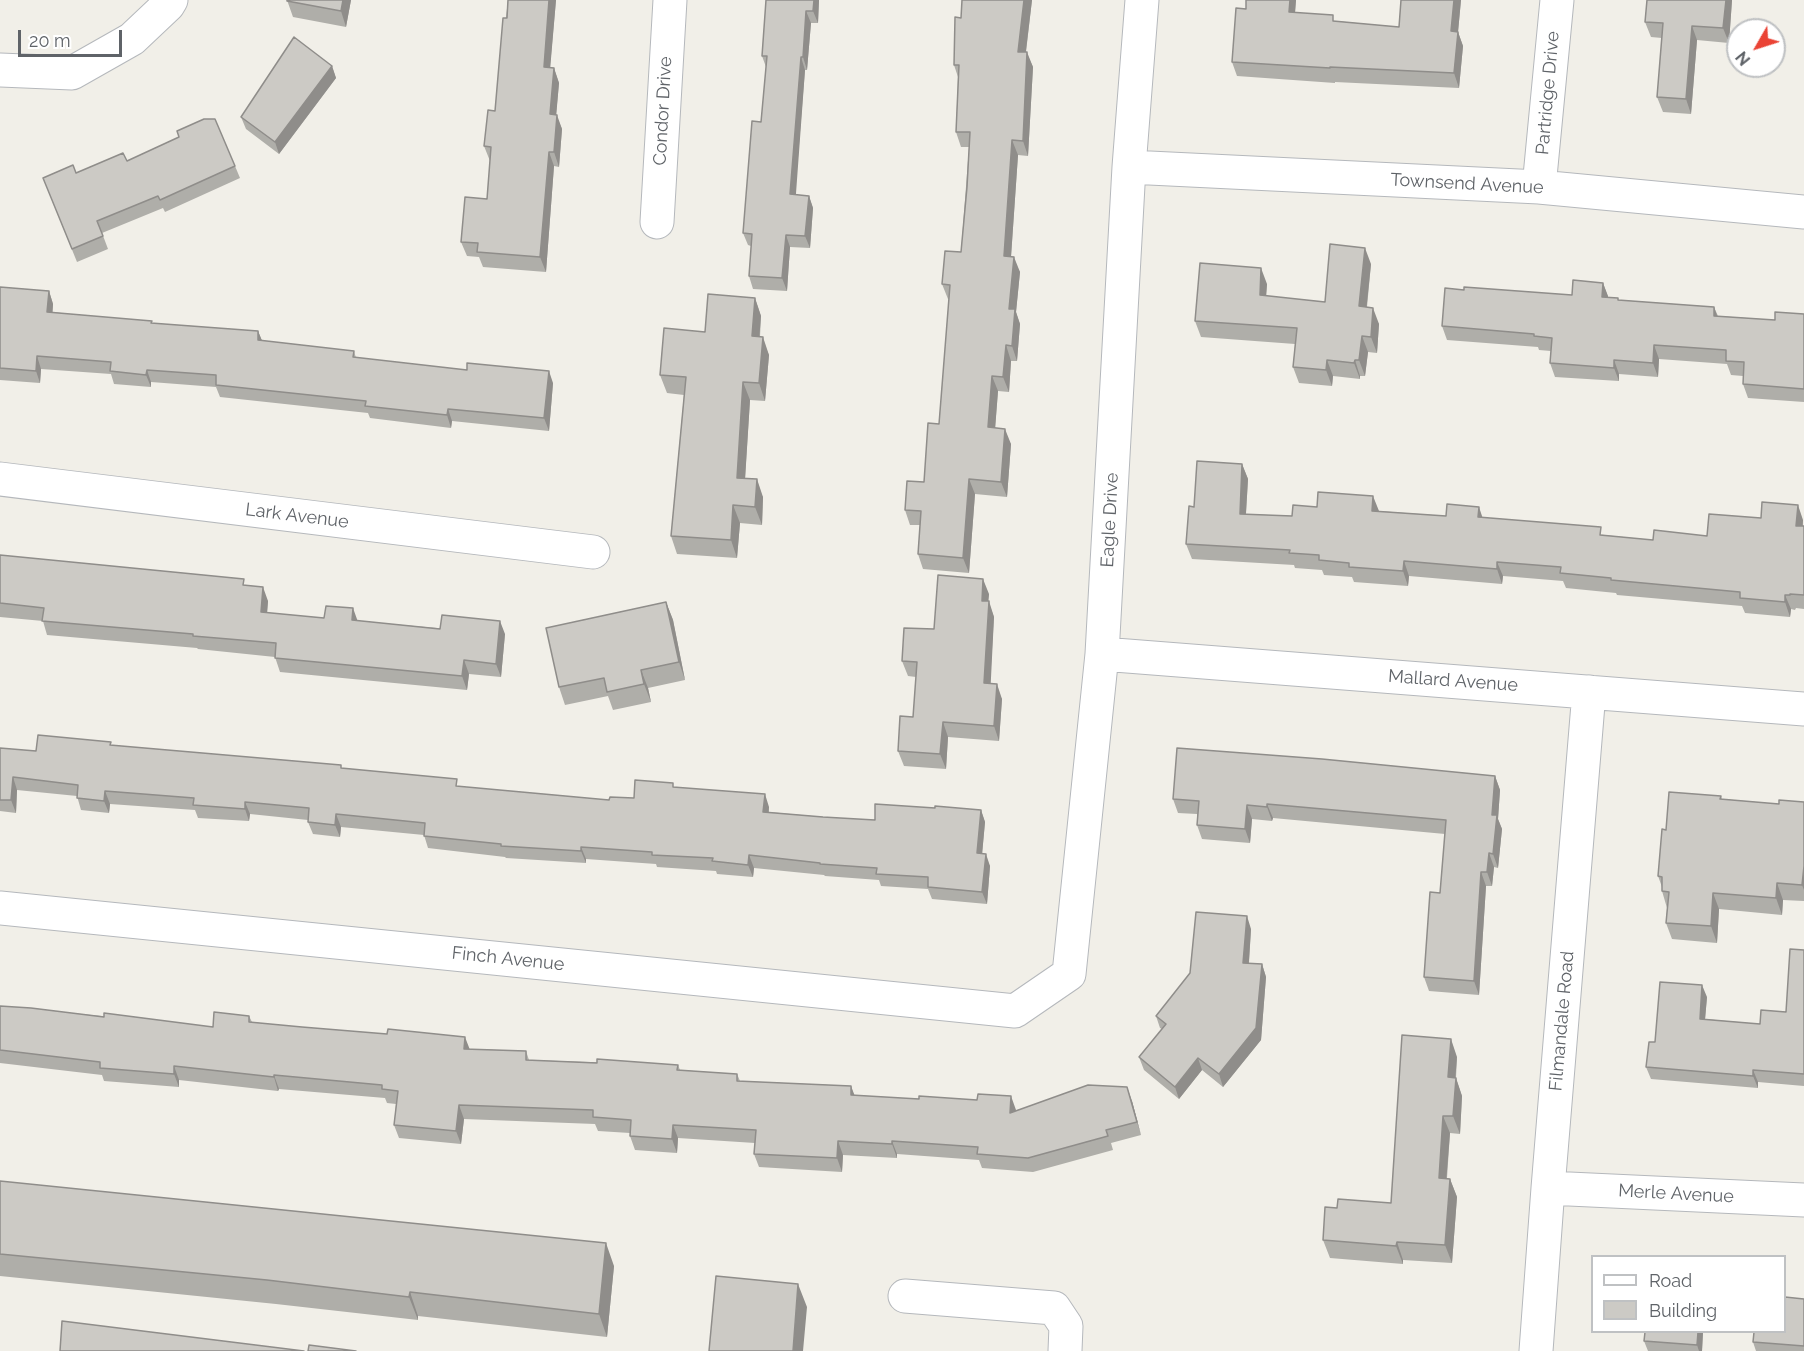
<!DOCTYPE html>
<style>
body{margin:0}
#map{position:relative;width:1804px;height:1351px;overflow:hidden;background:#f1efe8;font-family:Raleway,sans-serif}
canvas{display:block}
.legend{position:absolute;left:1591px;top:1255px;width:195px;height:78px;box-sizing:border-box;background:#fff;border:2px solid #bfc1c3;margin:0;padding:8px 10px;list-style:none;font-size:18px;color:#5f6368}
.legend li{display:flex;align-items:center;gap:12px;height:30px}
.legend b{width:30px;border:2px solid #bfc1c3}
.north{position:absolute;left:1726px;top:18px;width:60px;height:60px;box-sizing:border-box;background:#fff;border:2px solid #bfc1c3;border-radius:50%;rotate:231deg;font-size:16px;font-weight:700;line-height:24px;text-align:center;color:#5f6368}
.north::after{content:'';display:block;margin:auto;width:21px;height:27px;background:#ea4335;clip-path:polygon(50% 0,100% 100%,50% 72%,0 100%)}
.scale{position:absolute;left:18px;top:30px;width:104px;height:27px;box-sizing:border-box;border:3px solid #5f6368;border-top:0;padding-left:8px;font-size:18px;line-height:21px;white-space:nowrap;color:#5f6368;-webkit-text-stroke:4px #fff;paint-order:stroke}
</style>
<div id="map">
<canvas width="1804" height="1351"></canvas>
<ul class="legend">
<li><b style="height:8px;background:#fff"></b>Road</li>
<li><b style="height:16px;background:#cccac5"></b>Building</li>
</ul>
<div class="north">N</div>
<div class="scale">20 m</div>
</div>
<script>
const ctx = document.querySelector('canvas').getContext('2d');
ctx.lineJoin = 'round';
function stroke(path, color, width, dash) { ctx.strokeStyle = color; ctx.lineWidth = width; ctx.lineCap = dash ? 'butt' : 'round'; ctx.setLineDash(dash || []); ctx.stroke(path); }
function paint(path, color) { ctx.fillStyle = color; ctx.fill(path, 'evenodd'); }
function write(font, color, halo, rows, align = 'center') {
  ctx.font = font + ' Raleway,sans-serif'; ctx.lineWidth = 6; ctx.setLineDash([]); ctx.textBaseline = 'middle'; ctx.strokeStyle = halo; ctx.fillStyle = color; for (const [text, x, y, turn = 0] of rows) {
    ctx.save(); ctx.translate(x, y); ctx.rotate((+turn || 0) * Math.PI / 180); ctx.textAlign = isNaN(turn) ? turn : align; if (halo) ctx.strokeText(text, 0, 0); ctx.fillText(text, 0, 0); ctx.restore();
  }
}
const minor = new Path2D(`
 M0,70l72,3 60,-34 36,-34 3,-5
 M1129,167l410,20 265,25
 M1539,187l18,-187
 M657,222l13,-222
 M0,479l593,73
 M1102,654l702,55
 M0,908l1015,103 54,-37 33,-320 27,-487 13,-167
 M1548,1188l256,12
 M905,1296l149,12 12,18 -1,25
 M1536,1351l12,-163 41,-496`);
stroke(minor, '#b5b8bc', 35);
stroke(minor, '#fff', 33);
paint(new Path2D(`
 M287,0h64l-5,27 -53,-10z
 M508,0h48l-6,67 4,1 5,15 -3,32 6,14 -3,38 -5,-1 -8,106 -63,-5 -4,-10 -12,-1 -6,-14 26,-43 3,-38 -6,-15 11,-35z
 M766,0h53l-1,23h-7l-4,47h-2l-10,125 14,1 4,12 -3,40 -20,-1 -3,44 -34,-2 -4,-13 2,-30 -3,-1 -5,-12 18,-111 5,-55 -4,-11z
 M1032,0l-6,52 7,15 -5,89 -10,-1 -7,102 9,15 -4,40 4,12 -3,37h-6l-2,31 -11,-1 -3,37 16,16 -4,53 -32,-3 -6,79 -46,-4 -5,-15 2,-29h-10l-5,-15 19,-28 15,-58 10,-125h-1l-6,-15 19,-32 8,-105h-8l-5,-15 2,-55 -4,-12 7,-47z
 M1246,0h50l-1,12 41,9 63,6 2,-27h60l-3,32 5,14 -4,42 -124,-6v1l-98,-7 -5,-14 14,-53z
 M1647,0h85l-3,43 -32,-3 -6,74 -28,-2 -6,-15 5,-59 -11,-1 -6,-15z
 M332,66l4,12 -57,76 -33,-25 -5,-12z
 M127,161l108,5 5,12 -75,34 -2,-4 -61,25 6,16 -31,13 -34,-84 33,-5z
 M1371,264l-4,43 12,17 -2,29 -9,-1 -3,24h-5v3l-27,-3 -1,10 -33,-3 -6,-16 2,-23 -94,-7 -6,-16 72,-37 -1,12 59,6z
 M1603,283l5,14 11,3 95,7 4,9 57,4 29,-6v88l-56,-4 -5,-14v-8l-12,-1 -4,-11 -68,-5 -1,18 -39,-3v7l-64,-4 -5,-14 1,-12 -12,-1 -1,-3 -91,-7 -5,-14 22,-36 108,5z
 M0,287l49,4 4,13 -1,8 100,11 106,8 4,10 92,10 2,7 197,25 -4,48 -97,-10 -1,7 -81,-10 -2,-5 -148,-16 -4,-10 -65,-5v5l-37,-3 -3,-10 -70,-5 -1,14 -40,-3z
 M755,298l6,18 -1,21 9,18 -4,46 -15,-1 -5,78 18,19 -1,28 -22,-2 -3,35 -60,-4 -6,-18 13,-141 -17,-2 -7,-18 45,-43z
 M1242,464l6,15 -2,35 46,2 87,-5 67,5 36,1 122,18 49,5 54,-4 54,-18 42,2v6h1v83l-8,-1 -1,2 -4,-1 -1,8 -45,-4 -3,-7 -125,-11 -1,-2 -50,-5 -3,-7 -60,-5 -1,8 -93,-8 -1,10 -54,-4 -2,-5 -28,-2 -2,-5 -27,-2 -1,-3 -102,-6 -6,-15 8,-37z
 M0,555l246,30 22,16 -1,12 238,21 -4,43 -32,-3 -2,16 -187,-18 -5,-15 -77,-8 -1,-1 -150,-13 -4,-14 -43,-4z
 M989,594l-1,7 6,16 -4,66 12,16 -3,42 -51,-4 -2,32 -42,-3 -6,-15 15,-34 3,-40 -8,-1 -6,-15 32,-32z
 M666,602l7,18 12,60 -37,8 3,14 -38,8 -5,-14 -43,9 -6,-18z
 M111,745l231,23 118,19 149,13 25,-2 41,-11 94,20v5l54,5 52,3 60,-12 46,2 4,12 -3,32 8,12 -3,38 -55,-5 -4,-10 -47,-3 -2,-6 -54,-4 -1,-1 -70,-7 -1,9 -36,-3 -1,-3 -59,-4 -1,-3 -70,-5v4l-80,-5 -1,-1 -77,-9 -4,-13 -83,-8 -1,10 -27,-3 -5,-12v-2l-58,-6 -1,7 -51,-3 -3,-8 -85,-6 -1,9 -28,-3 -4,-14 -60,-6 -1,23 -16,-2v-63l36,3z
 M1495,776l5,14 -2,29 4,10 -4,39 -4,-1 -2,19h-6l-7,109 -50,-4 -5,-14 16,-84 5,-59 -172,-16 -1,3 -20,-2 -2,24 -48,-4 -5,-14v-11l-19,-1 -5,-14z
 M1721,796l1,3 57,5 25,-2v99l-21,-1 -1,15 -63,-6 -2,34 -45,-4 -6,-16 1,-15 -5,-17v-4l-4,-11 8,-46z
 M1251,929l-2,34 13,1 4,13 -5,63 -38,47 -21,-17 -23,29 -35,-29 -5,-13 23,-28 -2,-1 -4,-12z
 M1804,950v136l-46,-4v6l-107,-9 -5,-12 9,-25 52,-45 -2,22 55,5 26,-12z
 M0,1006l213,21 36,-11 3,6 218,27 56,2 3,9 149,5 2,5 57,4 3,7 111,5 3,10 162,14 116,-9 9,34 -30,8 2,7 -80,22 -51,-4 -3,-8 -82,-6v4l-54,-3 -1,17 -83,-5 -5,-13 1,-11 -77,-5 -1,15 -42,-3 -5,-14v-3l-32,-2 -3,-7 -131,-5 -3,25 -62,-6 -5,-13 2,-21 -9,-1 -2,-5 -106,-9 -1,2 -99,-11v7l-75,-6 -2,-6 -102,-12z
 M1457,1057l-1,21 6,18 -2,38 -10,-1 -3,45 3,1 7,18 -5,66 -49,-3v4l-73,-6 -7,-18 14,-32 54,-5z
 M0,1181l614,85 -7,71 -189,-21v4l-142,-16 -276,-28z
 M1804,1299v52h-48l-3,-9z
 M1645,1332h58l-1,19h-54l-4,-10z`), '#afaea9');
paint(new Path2D(`
 M343,0h8l-5,27 -5,-16z
 M549,0h7l-7,82 -5,-15z
 M814,0h5l-1,23 -5,-12z
 M1024,0h8l-8,67 -6,-15z
 M1290,0h6l-2,26 -5,-14z
 M1454,0h7l-3,32 5,14 -4,42 -5,-15 -3,-42z
 M1726,0h6l-3,43 -6,-15z
 M806,11l5,12 -4,47 -4,-13z
 M1692,26l5,14 -6,74 -5,-15z
 M1027,52l6,15 -5,89 -5,-15z
 M801,57l4,13 -10,137 -5,-13z
 M332,66l4,12 -57,76 -4,-12z
 M554,68l5,15 -4,46 -5,-15z
 M557,115l5,14 -3,38 -5,-15z
 M1012,140l6,15 -8,116 -6,-15z
 M549,152l5,14 -8,106 -6,-15z
 M809,196l4,12 -3,40 -5,-12z
 M786,235l4,12 -3,44 -5,-13z
 M1365,248l6,16 -6,58 -6,-16z
 M1014,257l6,15 -4,40 4,12 -3,37 -5,-15 -3,-37z
 M1261,268l6,16 -2,27 -5,-16z
 M1603,283l5,13 -1,15 -5,-14z
 M49,291l4,13 -1,20 -5,-12z
 M755,298l6,18 -3,38 -6,-18z
 M1714,307l5,14 -5,-5z
 M1373,308l6,16 -2,29 -6,-16z
 M258,331l5,12 -5,-3z
 M1362,336l6,16 -3,24 -6,-16z
 M763,337l6,18 -4,46 -6,-18z
 M1006,345l5,16 -2,31 -6,-15z
 M1654,345l5,14 -1,18 -5,-14z
 M37,356l4,13 -1,14 -4,-12z
 M1327,360l6,16 -1,10 -6,-16z
 M1355,360l5,16v3l-6,-16z
 M1614,360l5,14v7l-5,-13z
 M147,370l4,12v5l-5,-12z
 M549,371l4,12 -4,48 -5,-13z
 M992,376l6,15 -4,52 -6,-16z
 M743,382l7,18 -6,96 -7,-18z
 M448,409l4,12 -1,7 -4,-13z
 M1005,429l6,15 -4,53 -6,-15z
 M1242,464l6,15 -3,49 -5,-14z
 M757,479l6,18 -1,28 -7,-18z
 M969,479l6,15 -6,79 -6,-15z
 M1373,496l6,15h-7z
 M733,505l7,18 -3,35 -6,-18z
 M1798,505l5,15 -2,20 -5,-14z
 M1479,507l5,15 -6,-5z
 M1404,561l5,15 -1,10 -5,-15z
 M1497,562l6,14 -1,8 -5,-15z
 M983,579l6,15 -2,22 -5,-15z
 M263,587l5,14 -2,25 -5,-14z
 M1785,595l6,14 -1,8 -5,-15z
 M989,601l5,16 -4,81 -6,-15z
 M666,602l7,18 12,60 -6,-18z
 M353,608l5,14 -6,-2z
 M500,621l5,13 -4,43 -5,-13z
 M464,660l5,14 -2,16 -5,-14z
 M641,670l7,18 3,14 -7,-18z
 M997,684l5,15 -3,42 -5,-15z
 M943,722l5,15 -2,32 -6,-15z
 M1495,776l5,14 -2,29 4,10 -4,39 -5,-14 -1,-39z
 M13,777l4,13 -1,23 -5,-13z
 M105,791l5,13 -1,9 -5,-12z
 M765,794l4,13 -2,17 -4,-12z
 M245,802l5,12 -1,7 -4,-12z
 M1267,804l6,14 -1,3 -5,-14z
 M1247,805l5,14 -2,24 -5,-14z
 M981,810l4,12 -4,44 -4,-13z
 M336,814l5,13 -1,10 -5,-12z
 M581,847l5,12v4l-5,-12z
 M1489,853l5,14 -2,19 -5,-14z
 M986,854l4,12 -3,38 -5,-12z
 M749,855l5,13 -1,9 -5,-12z
 M1804,866v24l-2,-5z
 M1481,872l5,14 -7,109 -5,-14z
 M1777,883l6,17 -1,15 -6,-17z
 M1713,893l6,16 -2,34 -6,-17z
 M1247,916l4,13 -3,46 -5,-12z
 M1262,964l4,13 -5,63 -38,47 -4,-13z
 M1702,985l5,12 -3,34 -4,-12z
 M465,1037l5,13 -6,-1z
 M1451,1039l6,18 -3,38 -6,-18z
 M1198,1058l4,12 -23,29 -4,-12z
 M174,1066l5,14v7l-5,-13z
 M1753,1070l5,12v6l-5,-12z
 M274,1075l5,14 -1,2 -4,-14z
 M1456,1078l6,18 -2,38 -7,-18z
 M851,1086l5,13 -5,-4z
 M1127,1087l5,14 9,34 -4,-13z
 M1011,1096l5,14 -1,16 -5,-13z
 M459,1105l5,14 -3,25 -5,-13z
 M1443,1116l7,17 -5,63 -6,-18z
 M673,1125l5,13 -1,15 -5,-14z
 M838,1141l5,14 -1,17 -5,-14z
 M892,1141l5,13v4l-5,-14z
 M1450,1179l7,18 -5,66 -7,-18z
 M1397,1242l6,18v4l-7,-18z
 M606,1243l8,23 -7,71 -8,-23z
 M798,1284l9,23 -4,44h-10z
 M410,1292l8,24v4l-9,-23z
 M1698,1332h5l-1,19h-3l-2,-6z`), '#8f8d8a');
const building = new Path2D(`
 M287,0h56l-2,11 -54,-10z
 M508,0h41l-5,67 10,1 -4,46 7,1 -3,37h-5l-9,105 -63,-5 1,-9 -17,-1 4,-45 22,2 4,-52 -7,-1 4,-36 7,1 8,-93h4z
 M766,0h48l-1,11h-7l-3,46h-2l-11,137 19,2 -4,40 -19,-1 -4,43 -33,-2 3,-42 -9,-1 9,-112 9,1 6,-66h-5z
 M962,0h62l-6,52h9l-4,89 -11,-1 -8,116 10,1 -5,52h6l-3,37 -6,-1 -3,32 -11,-1 -4,51 17,2 -4,53 -32,-3 -6,79 -45,-4 3,-43 -16,-1 2,-29 17,1 4,-59 11,1 11,-139 -8,-1 3,-33 16,1 6,-65 3,-55h-14l3,-67h-5l1,-48 6,1z
 M1246,0h44l-1,12 44,3v6l66,6 2,-27h53l-3,31 7,1 -4,41 -124,-6v1l-98,-6 4,-54 10,1z
 M1647,0h79l-3,28 -31,-2 -6,73 -29,-2 6,-74 -18,-1z
 M294,37l38,29 -57,76 -34,-25z
 M204,119h11l20,47 -75,34 -2,-4 -61,25 6,15 -31,13 -29,-71 30,-13 3,8 47,-20 4,8 52,-24 -2,-6z
 M1330,244l35,4 -6,58 14,2 -2,29 -9,-1 -3,24h-4l-1,3 -27,-3 -1,10 -33,-3 4,-39 -102,-7 5,-58 61,5 -1,27 65,7z
 M1573,280l30,3 -1,14 16,1v2l96,7v9l61,4v-8l29,2v75l-61,-5 1,-22 -18,-1v-11l-72,-5 -1,18 -39,-3v8l-64,-5 2,-25 -18,-2v-2l-92,-8 3,-38 19,2v-3l108,8z
 M0,287l49,4 -2,21 105,9 -1,2 107,8v9l96,11 -1,6 114,13v-7l82,8 -5,47 -96,-9 -1,6 -82,-9 1,-5 -150,-16v-10l-69,-5 -1,5 -36,-4 1,-9 -74,-6 -1,15 -36,-3z
 M708,294l47,4 -3,38 11,1 -4,46 -16,-1 -6,96 20,1 -2,28 -22,-2 -2,35 -60,-4 15,-159 -26,-2 4,-47 41,4z
 M1197,461l45,3 -2,50 52,2 1,-11 24,2 1,-15 55,4 -1,15 74,5 1,-12 32,3 -1,10 123,10 -1,8 53,5 1,-10 53,6 2,-22 52,4 1,-16 36,3 -2,21h8v69l-14,-1v1h-5v7l-45,-4v-6l-129,-12v-2l-51,-5 1,-6 -64,-5v7l-93,-8 -1,10 -54,-4v-4l-30,-3v-5l-30,-2 1,-3 -104,-6 3,-38 5,1z
 M0,555l244,24 -1,6 20,2 -2,25 63,6 2,-12 27,2 -1,12 88,9 2,-14 58,6 -4,43 -32,-4 -2,16 -187,-18 1,-15 -83,-7v-2l-151,-13 2,-13 -44,-5z
 M938,575l45,4 -1,22h7l-5,82 13,1 -3,42 -51,-4 -3,32 -42,-3 2,-35 13,1 4,-55 -15,-1 2,-33 30,1z
 M666,602l13,60 -38,8 3,14 -37,8 -3,-14 -45,9 -13,-59z
 M38,735l73,7 -1,3 231,20v3l116,11 -1,7 153,14 1,-3 24,1 1,-18 38,3v4l92,7 -2,18 60,5 52,3v-16l60,4v-2l46,4 -4,43 9,1 -4,38 -54,-5v-10l-52,-3 1,-6 -57,-4v-1l-71,-8 -1,10 -36,-4 1,-3 -61,-3v-3l-71,-5v4l-80,-5v-2l-77,-8 1,-13 -89,-9 -1,11 -27,-3 1,-14 -64,-6v7l-52,-4 1,-7 -89,-7 -1,10 -27,-3 1,-13 -65,-8 -2,23h-11v-52l36,3z
 M1177,748l145,11 173,17 -3,39h5l-4,39 -4,-1 -2,19h-6l-7,109 -50,-4 6,-85 10,1 6,-73 -179,-16v3l-20,-2 -2,24 -48,-4 2,-24 -26,-2z
 M1669,792l52,4 -1,3 59,5v-4l25,2v64l-2,19 -25,-2 -1,15 -63,-5 -2,33 -45,-3 3,-31 -7,-1v-14l-4,-1 4,-47 4,1z
 M1196,912l51,4 -4,47 19,1 -6,64 -37,46 -21,-16 -23,29 -36,-30 27,-33 -10,-8 34,-43z
 M1790,949l14,1v124l-51,-4v6l-107,-9 3,-25h6l5,-60 42,3 -2,34 60,5 1,-14 25,2z
 M0,1006l31,2 73,9v-4l109,14 1,-15 35,4v6l53,5 85,7 1,-5 77,8 -1,12 62,2v9l71,3v-4l81,6 -1,5 60,4v7l114,5v9l68,4v-3l58,4 1,-6 33,2 -1,17 78,-28 39,2 10,35 -31,8 2,6 -80,22 -51,-4 1,-7 -86,-6v3l-54,-3 -1,17 -83,-4 2,-24 -83,-5 -1,14 -42,-3 1,-16 -38,-3v-7l-134,-5 -3,26 -62,-6 4,-34 -16,-2v-4l-108,-10v2l-100,-11v8l-74,-6v-6l-100,-12z
 M1402,1035l49,4 -3,38 8,1 -3,38h-10l-4,62 11,1 -5,66 -48,-3 -1,4 -73,-6 2,-33 12,1 1,-9 53,4z
 M0,1181l606,62 -7,71 -189,-22 -1,5 -142,-17 -267,-26z
 M716,1276l82,8 -5,67h-84z
 M1785,1297l19,2v47l-51,-4 1,-10h31z
 M62,1321l242,30h-244z
 M1645,1332h53l-1,13 -53,-4z
 M309,1345l47,6h-48z`);
paint(building, '#cccac5');
stroke(building, '#8f8d8a', 1.5);
write('18px', '#5f6368', '#fff', [
 ["Partridge Drive",1548,93,-85],
 ["Condor Drive",663,111,-87],
 ["Townsend Avenue",1467,184,3],
 ["Lark Avenue",297,516,7],
 ["Eagle Drive",1110,520,-87],
 ["Mallard Avenue",1453,681,4],
 ["Finch Avenue",508,959,6],
 ["Filmandale Road",1562,1021,-85],
 ["Merle Avenue",1676,1194,3]
]);
</script>
